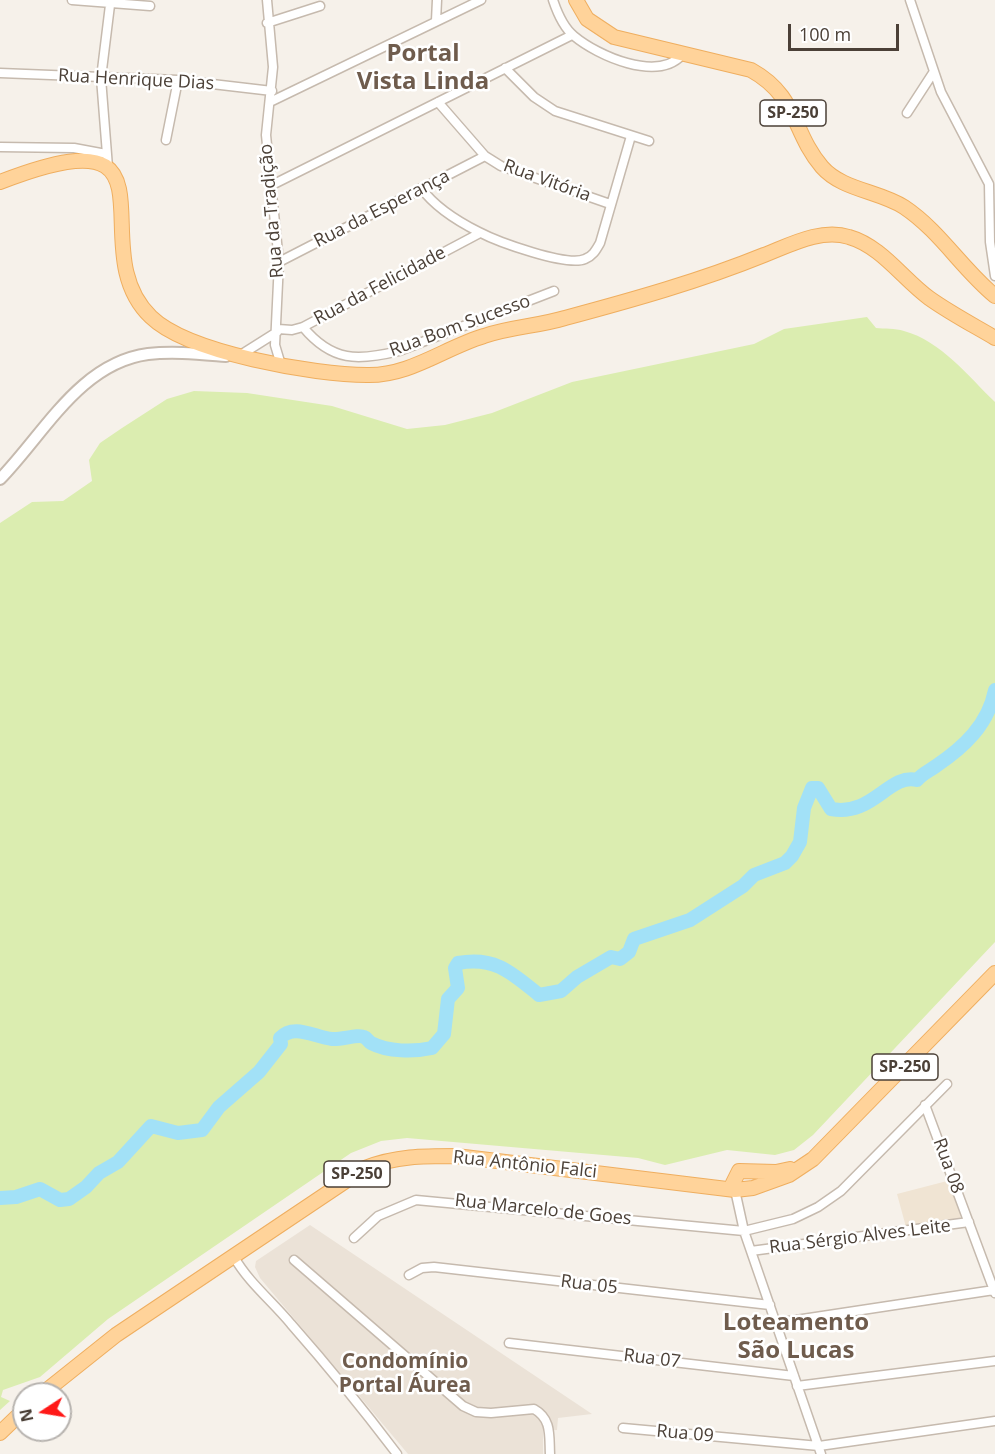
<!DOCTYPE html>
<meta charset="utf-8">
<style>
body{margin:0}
#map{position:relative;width:995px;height:1454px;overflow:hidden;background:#f6f1ea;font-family:"Open Sans",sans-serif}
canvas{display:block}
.north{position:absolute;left:12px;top:1382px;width:60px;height:60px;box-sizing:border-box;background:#fff;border:2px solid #b7b3af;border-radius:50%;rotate:258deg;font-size:16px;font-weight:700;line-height:24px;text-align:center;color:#4b4037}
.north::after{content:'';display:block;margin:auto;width:21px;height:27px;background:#ff1918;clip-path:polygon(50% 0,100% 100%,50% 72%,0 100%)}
.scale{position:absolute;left:788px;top:24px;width:111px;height:27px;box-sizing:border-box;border:3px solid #4b4037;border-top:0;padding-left:8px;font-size:18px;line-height:21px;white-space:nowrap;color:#4b4037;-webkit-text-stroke:4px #fff;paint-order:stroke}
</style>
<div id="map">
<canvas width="995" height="1454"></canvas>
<div class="north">N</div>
<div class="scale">100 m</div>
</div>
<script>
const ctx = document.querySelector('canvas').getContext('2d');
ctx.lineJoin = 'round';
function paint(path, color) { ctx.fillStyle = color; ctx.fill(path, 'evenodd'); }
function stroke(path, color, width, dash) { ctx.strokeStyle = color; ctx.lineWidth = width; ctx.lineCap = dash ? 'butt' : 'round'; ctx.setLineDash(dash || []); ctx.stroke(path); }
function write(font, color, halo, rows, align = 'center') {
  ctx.font = font + ' "Open Sans",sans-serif'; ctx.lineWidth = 5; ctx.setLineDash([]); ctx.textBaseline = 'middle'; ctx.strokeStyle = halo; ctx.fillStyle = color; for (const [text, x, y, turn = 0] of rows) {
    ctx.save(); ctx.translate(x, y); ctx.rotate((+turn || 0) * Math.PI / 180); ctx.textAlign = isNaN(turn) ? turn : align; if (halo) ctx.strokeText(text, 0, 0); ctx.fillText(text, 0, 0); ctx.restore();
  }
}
paint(new Path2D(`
 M310,1225l282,189 -34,4 -1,12 -14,1v23h-135l-148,-176 -5,-11 1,-6z`), '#ebe2d7');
paint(new Path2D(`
 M951,1180l10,32 -1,7 -54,8 -9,-33z`), '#f0e4d3');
paint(new Path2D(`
 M867,317l9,11c8,1 19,0 28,3 37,10 64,45 91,71v540l-182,193 -19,15 -19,5 -48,-5 -62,15 -27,-7 -231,-20 -26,3 -30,12 -243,166 -68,58 -37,13 -2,7 9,4 -10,9v-887l32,-21 31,-1 29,-20 -3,-21 11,-17 22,-15 45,-29 27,-8 53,2 85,13 75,23 38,-4 47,-12 80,-31 182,-38 30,-15z`), '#dbedb0');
stroke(new Path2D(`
 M0,1198l16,-1 24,-8 20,11 9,-1 17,-12 13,-14 19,-11 33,-36 27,7 24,-3 17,-23 40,-35 22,-28 -1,-6c14,-15 34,-1 52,1 9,1 26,-5 32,-2 3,1 5,5 7,6 17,9 43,9 61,5l12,-14 4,-35 10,-11 -3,-20 3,-5c37,-7 54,10 81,32l22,-4 16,-14 34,-20 9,2 9,-7 5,-13 56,-19 53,-34 11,-11 31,-12 7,-7 8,-14 4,-34 8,-20h6l13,21c42,8 58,-36 86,-29 5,-6 12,-9 19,-14 28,-19 52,-41 59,-76`), '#a2e1f7', 14);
const minor = new Path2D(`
 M72,0l78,6
 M267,0l6,67 -7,68 13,127 -4,83 6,20
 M553,0c4,12 11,28 21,36 24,20 83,46 108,19
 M910,0l31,92 48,92 1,58 5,34
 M436,21l1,-21
 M267,23l53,-17
 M505,68l29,29 21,14 94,30
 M0,73l178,7 94,11
 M270,102l211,-102
 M438,102l47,54 16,10 109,38
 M907,113l26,-40
 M166,140l12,-60
 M0,147l74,1 32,6
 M108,167l-7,-89 9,-73
 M272,185l300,-150
 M421,188c14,19 38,34 58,44 19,10 88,35 106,27 8,-3 11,-9 15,-16l31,-107
 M279,262l206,-106
 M303,327c29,35 55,34 96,24l155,-60
 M278,329l14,1 11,-3 177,-94
 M239,356l38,-24
 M925,1105l70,188
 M735,1190l9,41 77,223
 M354,1238l24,-22 38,-16 328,31 49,-12 25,-12 23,-16 106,-107
 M751,1251l218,-29
 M234,1257c15,26 38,44 57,67 37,42 72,85 106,130
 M294,1260l169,146 13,6 15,1 43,-4c18,10 15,27 16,45
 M409,1275l13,-7 12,-1 336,38
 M776,1323l218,-33
 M509,1343l285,33
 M797,1386l198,-25
 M623,1428l196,18 176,-25`);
const tertiary = new Path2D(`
 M0,479c44,-45 80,-116 148,-125 26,-3 53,0 78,2`);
const primary = new Path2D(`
 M576,0l11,19 27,18 137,33c47,26 41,62 71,97 20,23 57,24 82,40 36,24 58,62 91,89
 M0,182c192,-75 78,66 151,135 37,36 164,58 216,58 43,1 77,-27 117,-39 26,-9 55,-10 81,-18 67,-18 135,-37 199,-63 26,-10 57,-27 85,-18 32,9 54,42 80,61 21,15 44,27 66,40
 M735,1190l-2,-7 6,-12 37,1 14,-3
 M42,1394l74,-59 249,-167c31,-12 58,-12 91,-12l279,34 18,-2 36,-13 24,-16 182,-186
 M0,1433l24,-23`);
stroke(minor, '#c6baae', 11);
stroke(tertiary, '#c6baae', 14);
stroke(primary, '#efae5f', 16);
stroke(minor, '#fff', 8);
stroke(tertiary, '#fff', 10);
stroke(primary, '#ffd39a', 14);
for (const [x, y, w] of [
 [793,113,66],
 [905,1067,66],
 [357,1174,66]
]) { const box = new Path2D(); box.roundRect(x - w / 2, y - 13, w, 26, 4.5); ctx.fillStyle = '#fff'; ctx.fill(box); stroke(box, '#4b4037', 1.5); }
write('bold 16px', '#4b4037', null, [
 ["SP-250",793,113],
 ["SP-250",905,1067],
 ["SP-250",357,1174]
]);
write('18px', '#4b4037', '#fff', [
 ["Rua Henrique Dias",136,80,3],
 ["Rua Vitória",547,181,20],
 ["Rua da Esperança",382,209,-27],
 ["Rua da Tradição",272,211,-95],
 ["Rua da Felicidade",380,286,-28],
 ["Rua Bom Sucesso",460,326,-20],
 ["Rua Antônio Falci",525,1165,6],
 ["Rua 08",948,1166,70],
 ["Rua Marcelo de Goes",543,1210,6],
 ["Rua Sérgio Alves Leite",860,1237,-7],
 ["Rua 05",589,1285,7],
 ["Rua 07",652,1359,7],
 ["Rua 09",685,1434,5]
]);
write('bold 21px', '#6f5c4d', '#fff', [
 ["Condomínio",405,1362],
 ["Portal Áurea",405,1386]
]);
write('bold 24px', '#6f5c4d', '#fff', [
 ["Portal",423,54],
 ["Vista Linda",423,82],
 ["Loteamento",796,1323],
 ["São Lucas",796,1351]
]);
</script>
